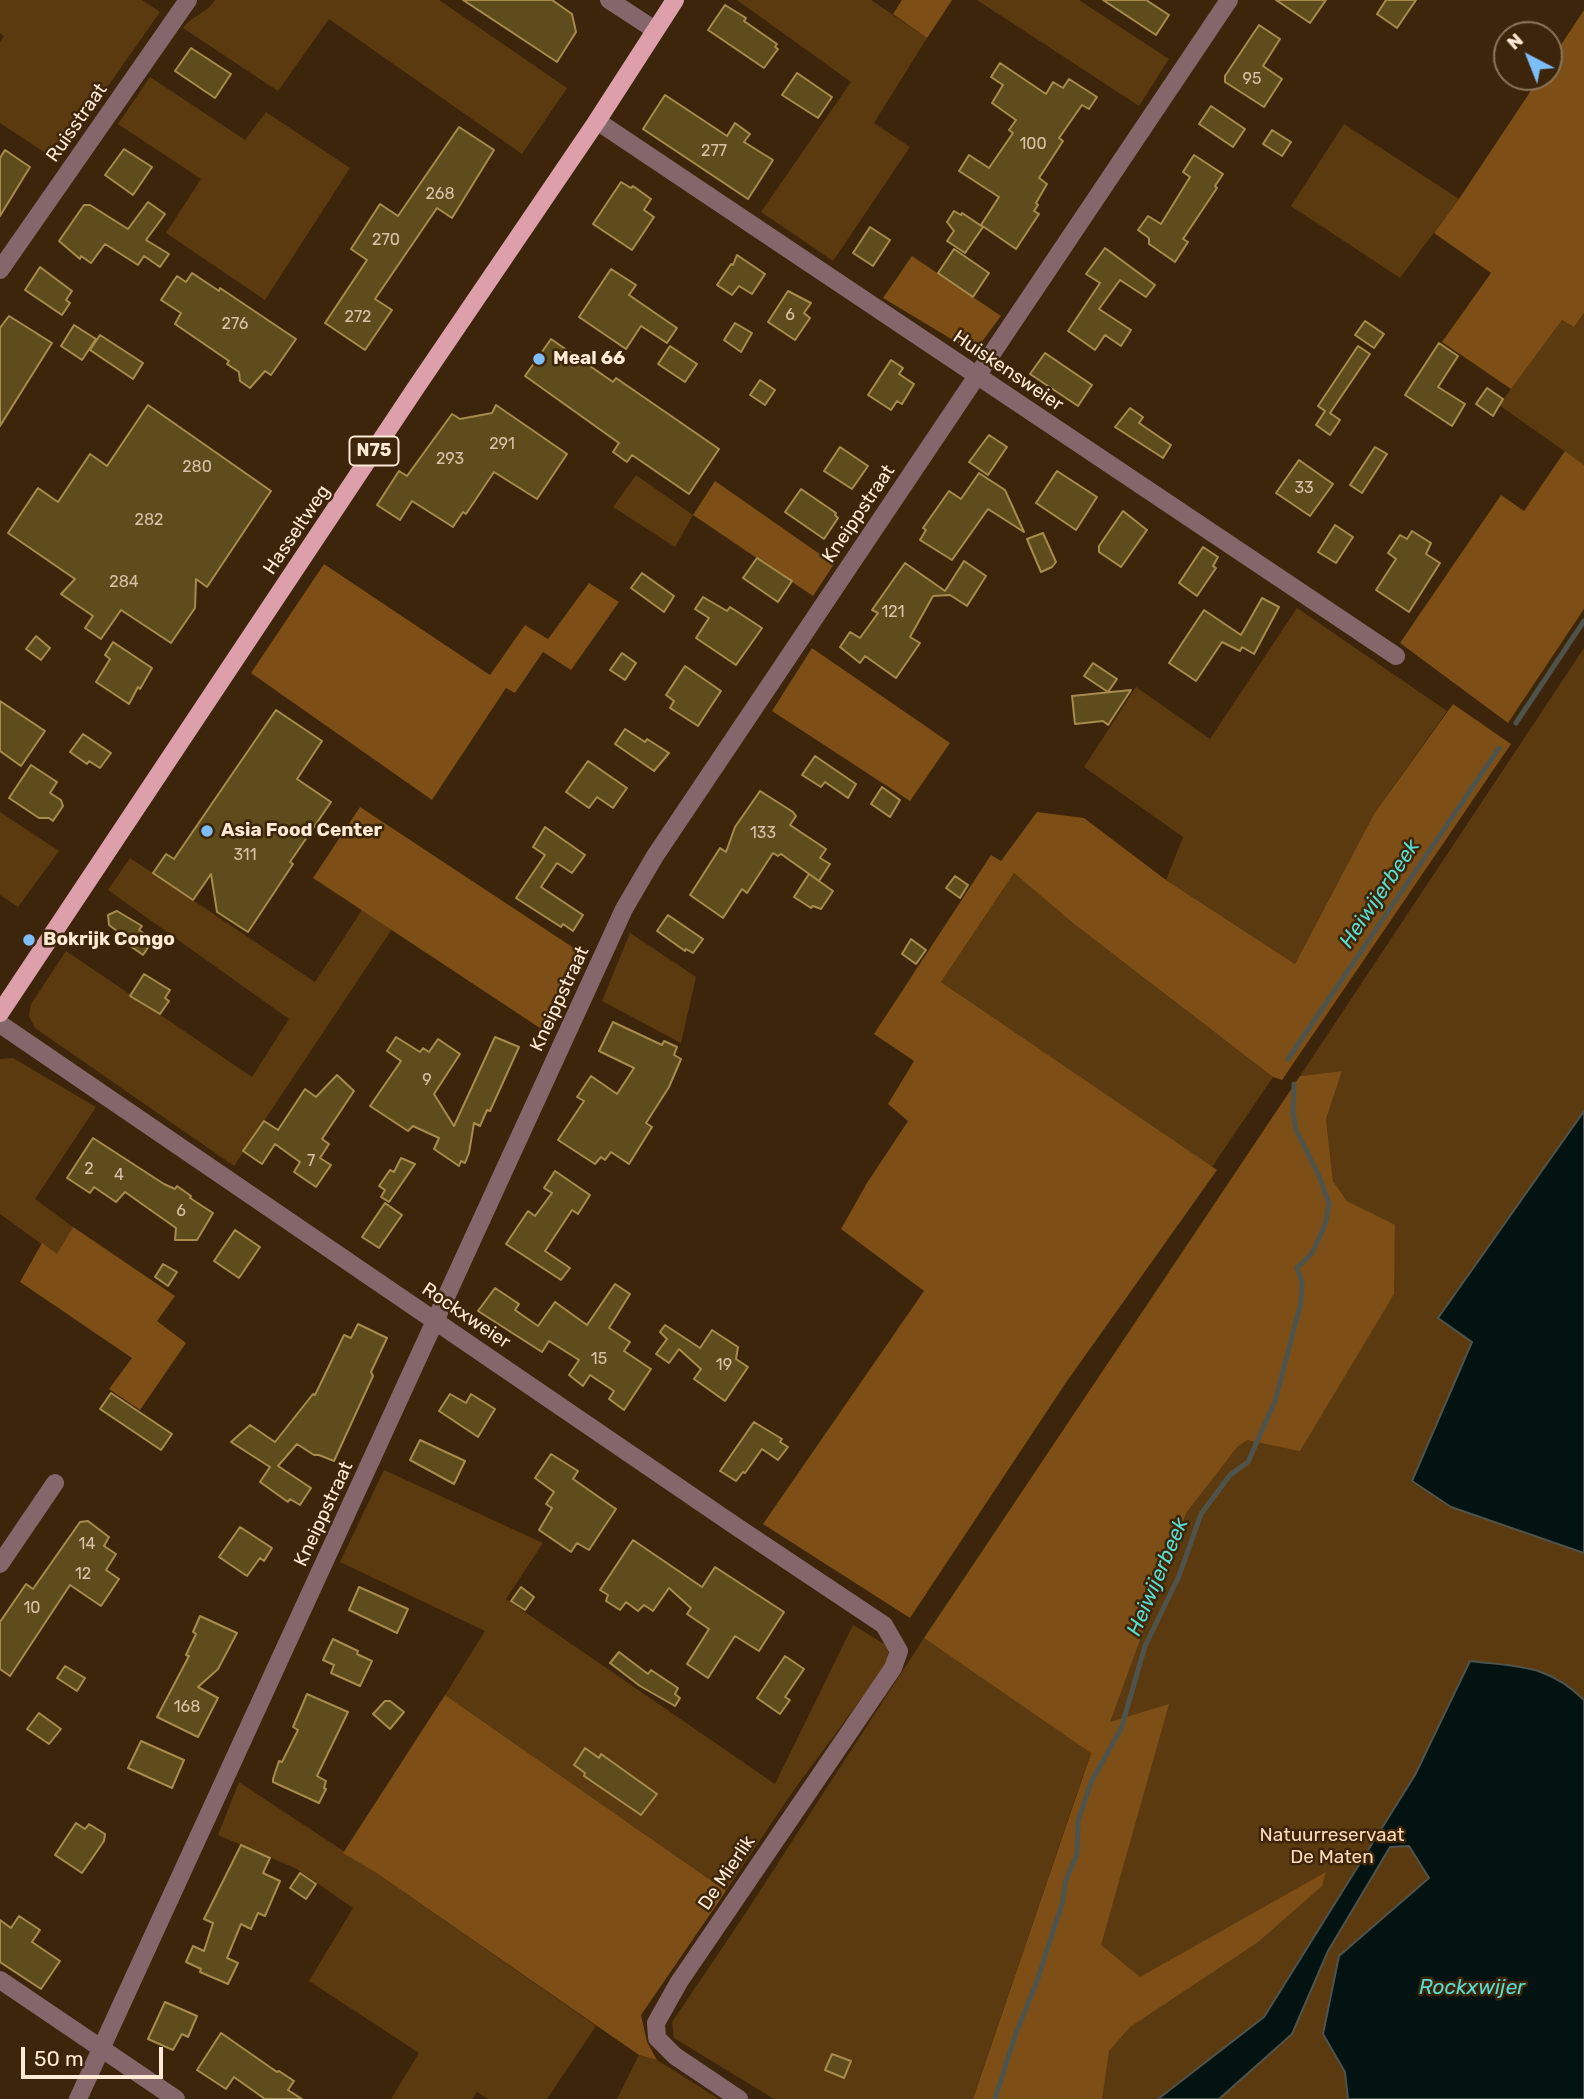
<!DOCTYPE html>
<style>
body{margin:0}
#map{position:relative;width:1584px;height:2099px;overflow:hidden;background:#3c250a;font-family:Rubik,sans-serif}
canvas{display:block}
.north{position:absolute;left:1493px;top:21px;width:70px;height:70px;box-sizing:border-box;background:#3c250a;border:2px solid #8a745b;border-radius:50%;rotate:318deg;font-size:19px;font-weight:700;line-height:28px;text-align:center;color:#feead5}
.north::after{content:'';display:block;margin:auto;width:24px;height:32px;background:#7dbef9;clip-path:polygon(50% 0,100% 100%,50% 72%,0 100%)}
.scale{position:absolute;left:21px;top:2047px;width:142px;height:32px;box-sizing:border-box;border:4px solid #feead5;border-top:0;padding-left:9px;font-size:21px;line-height:24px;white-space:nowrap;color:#feead5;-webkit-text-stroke:5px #3c250a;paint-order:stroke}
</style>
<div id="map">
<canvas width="1584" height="2099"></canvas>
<div class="north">N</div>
<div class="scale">50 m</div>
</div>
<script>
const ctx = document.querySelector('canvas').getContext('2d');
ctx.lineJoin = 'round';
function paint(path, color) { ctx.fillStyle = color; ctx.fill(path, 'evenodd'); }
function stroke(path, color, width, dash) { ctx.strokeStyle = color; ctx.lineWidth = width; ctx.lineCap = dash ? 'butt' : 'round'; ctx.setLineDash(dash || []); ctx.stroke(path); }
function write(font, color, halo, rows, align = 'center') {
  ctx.font = font + ' Rubik,sans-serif'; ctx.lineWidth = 5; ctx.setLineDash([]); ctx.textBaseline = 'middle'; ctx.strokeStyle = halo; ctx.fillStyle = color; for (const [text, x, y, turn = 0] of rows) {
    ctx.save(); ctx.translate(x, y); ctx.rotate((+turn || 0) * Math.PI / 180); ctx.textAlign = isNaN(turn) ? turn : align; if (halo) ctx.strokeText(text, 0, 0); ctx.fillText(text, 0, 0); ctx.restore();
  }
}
paint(new Path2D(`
 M0,0h142l18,12 -104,148 -56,-37v-81l4,-6 -4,-3z
 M215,0h224l128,88 -45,66 -193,-135 -51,72 -95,-63c11,-14 24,-15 32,-28z
 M737,0h134l56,38 -53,85 36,24 -77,114 -72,-49 90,-130z
 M977,0h102l90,59 -30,47z
 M150,77l95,63 21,-28 84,56 -85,132 -99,-67 35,-54 -83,-55z
 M1344,124l115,75 -59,79 -109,-72z
 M1584,313v152l-85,-60 63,-85 12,7z
 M636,475l57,40 -18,32 -62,-40z
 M1297,608l150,103 -73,103 -79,150 -129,-84 17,-43 -99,-70 52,-80 74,52z
 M1584,648v1451h-603l119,-351 19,-398 276,-99v-25l-48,-25 -14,-20 -7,-62 16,-48 -42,5z
 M0,812l59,39 -41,56 -18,-12z
 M130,858l185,124 47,-72 30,19 -158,237 -199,-138 -6,-12 2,-12 35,-53 186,126 37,-58 -181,-129z
 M1014,873l60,51 199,153 -61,90 -271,-185z
 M630,933l66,44 -15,66 -79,-42z
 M13,1058l83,49 -61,92 38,28 -16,28 -57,-41v-155z
 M384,1470l159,73 -37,56 269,185 78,-159 36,22 -3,18 -95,129 -65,97 -281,-196 40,-64 -145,-69z
 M924,1638l167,114 -118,347h-199l-100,-61 -2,-16 69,-102z
 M239,1782l136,90 221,154 -49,73h-59l-11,-7 -5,7h-81l28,-46 -110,-72 44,-73 -56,-39 -79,-34z
 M639,2055l18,5 62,39h-102z`), '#5c3a10');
paint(new Path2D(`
 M902,0h50l-25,38 -34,-24z
 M1584,10v303l-10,14 -12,-7 -51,69 -69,-47 49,-69 -57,-40 25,-34 81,-122h9v-14z
 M912,256l89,60 -20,27 -18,3 -80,-48z
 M1565,451l19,14v144l-76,114 -108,-80 101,-148 23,16z
 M715,481l119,83 -21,32 -120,-81z
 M324,564l166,111 35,-50 23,14 41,-56 30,19 -48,68 -28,-18 -28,41 -9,-5 -74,112 -181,-127z
 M812,648l138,95 -40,58 -138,-90z
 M1453,704l58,40 -229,336 -9,-3 -199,-153 -60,-51 -73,109 276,188 -152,214 -155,234 -147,-94 161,-233 -83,-62 26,-46 41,-62 -20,-17 26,-43 -40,-27 117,-179 10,6 36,-49 47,6 82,62 129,84 79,-150z
 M360,807l226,149 -37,78 -236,-156z
 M1342,1071l-16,48 7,62 14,20 48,24 -1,69 -94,157 -53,-11 -10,7 -51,66 -76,209 59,-18 -68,241 39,32 186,-105 -4,14 -64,56 -128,85 -21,24 -7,48h-129l118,-346 -167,-115 376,-562z
 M73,1227l102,69 -18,25 29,22 -46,67 -31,-21 23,-31 -112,-76 22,-39 15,11z
 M445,1695l281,196 -85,124 6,27 10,18 -18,-5 -264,-183 -32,-19z`), '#7d4f16');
const water = new Path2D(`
 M1584,1111v442l-133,-46 -39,-26 60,-139 -34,-24z
 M1470,1661c48,6 78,3 114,39v399h-236l-3,-27 -22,-38 16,-78 90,-78 -20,-32 -19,1 -62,104 -36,83 -73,65h-61l106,-82 151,-242z`);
paint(water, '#031311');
stroke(water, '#4e544c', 2);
stroke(new Path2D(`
 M1516,723l68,-102
 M1288,1059l211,-311
 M995,2099l21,-66 20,-49 26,-80 4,-24 11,-26 1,-33 13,-39 30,-53 24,-83 34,-70 22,-62 29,-39 18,-13 27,-61 26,-99 1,-21 -5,-13 15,-15 13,-28 4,-21 -10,-28 -23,-46 -3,-18 1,-28`), '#4e544c', 5);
const building = new Path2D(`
 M463,0h89l20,14 4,18 -19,30z
 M1103,0h43l23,15 -13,20z
 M1276,0h50l-16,23z
 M1386,0h30l-19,28 -20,-14z
 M725,5l21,13 -2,3 33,23 -2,3 3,2 -14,19 -56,-38z
 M1259,25l21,14 -17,27 19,13 -18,28 -39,-25v-6z
 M191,48l40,26 -16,24 -40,-27z
 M1000,63l46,31 7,-12 10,6 6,-9 28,18 -8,12 -7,-4 -23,33 4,3 -24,37 8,6 -11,19 2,2 -4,6 5,3 -23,35 -35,-24 18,-28 -40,-26 10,-16 20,13 24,-35 -4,-3 7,-10 -24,-17 11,-18 -12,-8z
 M797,73l35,24 -14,21 -36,-23z
 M665,95l62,41 8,-13 15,11 -6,8 29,18 -25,39 -105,-70z
 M1211,106l34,23 -12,18 -34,-23z
 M459,127l35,23 -42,68 -15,-10 -62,91 17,11 -27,40 -40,-27 42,-63 -16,-11 29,-45 18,12z
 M1272,130l19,12 -9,14 -19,-12z
 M124,149l28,18 -19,28 -28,-20z
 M5,150l25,17 -30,49v-58z
 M1194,155l29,19 -8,12 2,2 -34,51 5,3 -13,20 -26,-18v-6l-11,-8 10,-14 13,8 29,-47 -7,-5z
 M621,182l10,6 2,-2 18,13 -7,11 10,7 -22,33 -39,-26z
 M148,202l17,12 -19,26 23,14 -9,13 -16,-11 -6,9 -33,-21 -14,19 -10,-7 -1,3 -21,-18 25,-36h6l38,24z
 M954,211l7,4 1,-2 21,14 -18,26 -18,-12 7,-10 -7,-9z
 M870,227l20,13 -17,26 -20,-13z
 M1105,248l50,37 -9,12 -26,-17 -21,29 32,21 -10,16 -16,-11 -10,15 -27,-19 32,-48 -14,-9z
 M954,249l35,24 -16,24 -35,-24z
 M737,255l28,19 -13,20 -13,-8 -7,9 -15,-10 14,-21 2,1z
 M40,267l32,24 -6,9 4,3 -8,12 -37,-25z
 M611,269l25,16 -7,10 48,33 -10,15 -26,-17 -15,23 -47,-32z
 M192,273l27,18 1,-3 76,51 -25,36 -6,-4 -15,17 -10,-7 -1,-9 -12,-8 2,-3 -54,-37 6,-11 -20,-13 16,-24 9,6z
 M788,291l23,12 -7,10 6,5 -15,22 -27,-18z
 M9,316l43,27 -52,83v-98z
 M1365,321l19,13 -10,14 -19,-13z
 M735,323l17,10 -11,19 -17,-12z
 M74,325l22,14 -14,21 -21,-14z
 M100,335l43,28 -10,16 -43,-29z
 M551,339l62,43 3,-4 103,71 -30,45 -57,-39 -5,7 -14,-10 6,-9 -94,-67z
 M1439,343l19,13 -20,31 27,17 -13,22 -47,-31z
 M670,346l27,18 -12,18 -27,-18z
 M1358,346l12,8 -40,59 10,7 -10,15 -14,-10 9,-14 -7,-5z
 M1045,353l47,32 -14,21 -48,-32z
 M891,360l12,8 -4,6 15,10 -12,20 -5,-3 -6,9 -23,-15z
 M760,380l15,10 -10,15 -15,-10z
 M1487,388l16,11 -10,17 -17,-12z
 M148,405l123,86 -64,96 -11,-8 -1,29 -24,35 -50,-33 -20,29 -16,-11 8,-12 -32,-22 14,-15 -67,-46 30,-45 20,14 32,-48 17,12z
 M496,405l71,49 -30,45 -43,-27 -28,42 -3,-2 -10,15 -41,-26 -12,19 -23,-15 22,-34 8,5 45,-62 8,5 32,-6z
 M1130,408l13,9 -4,6 32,22 -8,13 -48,-31z
 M989,435l18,12 -19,28 -19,-13z
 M840,447l28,19 -16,23 -28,-18z
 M1375,447l12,7 -25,39 -12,-8z
 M1299,460l34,24 -23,32 -34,-23z
 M1057,471l40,26 -21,33 -40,-27z
 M979,473l26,17 19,42 -36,-23 -36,51 -32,-20 6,-10 -3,-2 26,-37 12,8z
 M801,489l35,24 -1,2 3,3 -14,21 -39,-27z
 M1123,511l24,19 -26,37 -22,-15v-6z
 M1335,525l18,12 -17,26 -18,-11z
 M1412,531l19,12 -5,11 14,9 -31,49 -33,-22 20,-31 -8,-6 12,-18 7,4z
 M1043,533l13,29 -4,5 -11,5 -14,-33z
 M1203,547l15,10 -5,9 3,2 -19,28 -18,-13z
 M757,558l35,23 -14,21 -35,-24z
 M964,561l22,15 -19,30 -17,-11 -17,1 -23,41 10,6 -24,35 -31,-22 -5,7 -20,-16 10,-15 10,6 18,-25 -6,-3 33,-47 40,28z
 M642,573l32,23 -10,16 -33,-24z
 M703,597l24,14 3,-4 32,21 -26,37 -40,-27 13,-20 -14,-9z
 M1262,598l17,9 -25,47 -12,-7 -2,4 -18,-9 -26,39 -27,-18 35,-53 37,25z
 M36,636l14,12 -9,12 -15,-11z
 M113,642l39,26 -12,21 -2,-2 -9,17 -33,-22 14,-23 -5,-4z
 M622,653l14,10 -11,17 -15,-10z
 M1093,663l24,16 -9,13 -24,-16z
 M685,666l36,25 -23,35 -28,-18 4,-7 -8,-6z
 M1131,690l-23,35 -5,-4 -28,3 -3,-28z
 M0,701l45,30 -24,35 -21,-15z
 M276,710l46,31 -25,38 34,23 -41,60 3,2 -45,68 -31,-20 -6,-38 -18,26 -40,-27 13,-19 8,5z
 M625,729l20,13 2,-3 22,14 -15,18 -39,-27z
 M83,734l28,19 -11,15 -11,-7 -2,3 -17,-12z
 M815,756l41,28 -8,14 -23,-16 -4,5 -19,-12z
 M588,761l39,27 -14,20 -16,-11 -8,11 -23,-16z
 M31,765l26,17 -7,11 11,7 2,6 -10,15 -4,-3h-10l-30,-20z
 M882,787l18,13 -10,17 -19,-13z
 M760,791l33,21 3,4 -6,9 36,24 -6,9 10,6 -11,17 -38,-27 -3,2 -5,-3 -26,40 -5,-4 -19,29 -33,-23 30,-47 6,4 9,-25z
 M545,827l40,28 -13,18 -15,-10 -16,24 42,28 -10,16 -10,-7 -2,3 -45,-29 29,-43 -12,-8z
 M809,874l24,17 -12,18 -8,-3 -2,2 -17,-11z
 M955,876l13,9 -8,13 -14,-10z
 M117,911l25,15 -3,4 14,10 -10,15 -28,-20 2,-4 -8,-6 -1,-10z
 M668,915l35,24 -10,14 -7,-4 -1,2 -28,-20z
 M911,939l15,11 -10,14 -14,-10z
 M144,974l26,16 -5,8 4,3 -9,13 -30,-18z
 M613,1022l49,23 2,-4 13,6 -3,8 7,4 -12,28 -23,36 6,4 -23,37 -18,-12 -6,8 -4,-3 -6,7 -37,-24 26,-39 -7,-4 14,-21 26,18 17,-26 -35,-17z
 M396,1037l24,15 3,-4 6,4 9,-13 22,15 -26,40 20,32 41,-89 24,10 -29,64 -3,-1 -7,16 -6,-3 -5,30 -4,10 -4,-2 -2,5 -25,-17 5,-11 -26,-12 -5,5 -38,-25 31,-45 -14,-10z
 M337,1075l17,16 -32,48 7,5 -9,14 11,7 -15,22 -22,-15 6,-10 -25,-18 -13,20 -19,-13 21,-30 14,9 27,-41 11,8z
 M93,1138l71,46 11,5 2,-3 14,10 -1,2 23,15 -16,27h-22l1,-12 -51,-36 -9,10 -22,-15 -4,6 -23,-15z
 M401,1158l14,6 -26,38 -8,-5 4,-7 -6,-4 11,-16 4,2z
 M555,1171l35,24 -12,19 -6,-4 -27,41 25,17 -9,12 -55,-36 22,-33 7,5 17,-23 -8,-5z
 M385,1203l17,12 -23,33 -17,-11z
 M235,1230l25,17 -21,31 -25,-17z
 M163,1264l14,8 -9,14 -13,-9z
 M615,1284l15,10 -21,34 21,14 -6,9 27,18 -27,41 -15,-11 5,-8 -24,-16 -7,11 -14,-11 10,-15 -30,-19 -7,11 -64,-41 17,-23 24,16 -4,6 23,16 17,-24 32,23z
 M358,1324l29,14 -16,34 2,4 -39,85 -15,-6h-5l-17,-11 -19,22 33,22 -11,17 -10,-6 -2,3 -28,-20 10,-15 -39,-25 19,-17 25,17 38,-48 2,1 29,-60 7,3z
 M665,1325l35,23 12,-18 26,17 -2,12 12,8 -23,34 -31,-22 7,-10 -22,-20 -10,14 -13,-9 11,-15 -7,-7z
 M111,1393l61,41 -11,16 -61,-41z
 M450,1394l16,9 5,-9 24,15 -17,28 -39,-26z
 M754,1422l28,17 -2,3 8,5 -10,13 -16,-11 -17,24 -2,-1 -7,9 -16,-10z
 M420,1440l45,21 -11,23 -44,-24z
 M551,1454l27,17 -5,8 43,30 -27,41 -12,-7 -6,9 -32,-22 13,-22 -6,-4 8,-12 -19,-14z
 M88,1521l21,16 -5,9 12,8 -10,16 13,9 -18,27 -31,-21 -60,91 -10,-7v-47l26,-38 7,5 47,-67z
 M240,1527l32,21 -8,13 -4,-3 -13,18 -28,-19z
 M633,1540l69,47 13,-20 69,45 -25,39 -24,-15 -27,42 -21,-14 22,-35 -22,-15 4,-6 -22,-20 -16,23 -9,-6 -6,6 -12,-9 -6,8 -14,-9 2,-6 -8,-5z
 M359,1587l49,22 -11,24 -48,-23z
 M521,1587l13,10 -9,13 -14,-9z
 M200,1616l37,17 -19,36 -20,18 20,11 -20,39 -41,-20 32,-61 -3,-1 10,-21 -3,-2z
 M333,1639l25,12 -1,3 15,7 -12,25 -29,-13 3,-8 -11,-5z
 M619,1652l29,22 3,-4 27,18 -3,6 5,4 -5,8 -35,-20 -30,-23z
 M785,1656l19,13 -19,28 5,3 -10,14 -23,-16z
 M65,1666l20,12 -8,13 -20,-13z
 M307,1694l41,18 -31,64 9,5 -2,7 2,1 -7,14 -46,-21v-3l6,-18 3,1 16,-32 -5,-3z
 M385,1701h5l14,11 -14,17 -17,-15z
 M39,1713l22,16 -12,15 -22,-15z
 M141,1741l43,19 -12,28 -44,-20z
 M585,1748l14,10 2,-4 56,40 -16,21 -57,-39 1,-3 -11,-8z
 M76,1823l9,6 4,-5 16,10 -1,7 -22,32 -27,-18z
 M241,1845l29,13 -7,15 17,8 -15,35 -7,-3 -7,16 -10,-5 -14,34 11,5 -10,21 -28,-12 1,-3 -15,-7 7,-16 11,5 9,-28 -9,-4z
 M300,1873l16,11 -10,15 -16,-11z
 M19,1916l21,14 -8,12 28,19 -19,28 -41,-27v-42l11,8z
 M165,2002l32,14 -9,21 -6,-3 -9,16 -25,-11z
 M221,2033l56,39 2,-1 15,10 -6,9 14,9h-37l-31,-22 -8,12 -29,-19z
 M832,2054l19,7 -7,17 -19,-8z`);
paint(building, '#5f4c1c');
stroke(building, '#a68b4c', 2);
stroke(new Path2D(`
 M609,0l46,30
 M597,121l799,535
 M0,270l188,-270
 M0,1024l734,501 150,100 15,26 -6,17 -214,314 -23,41 1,15 18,18 64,43
 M0,1564l55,-81
 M0,1980l176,119
 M78,2099l546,-1190 31,-53 574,-856`), '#84666b', 18);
stroke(new Path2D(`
 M0,1013l415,-624 182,-268 78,-121`), '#dda0ab', 18);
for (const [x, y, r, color] of [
 [539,359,7,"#7dbef9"],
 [207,831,7,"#7dbef9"],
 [29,940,7,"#7dbef9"]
]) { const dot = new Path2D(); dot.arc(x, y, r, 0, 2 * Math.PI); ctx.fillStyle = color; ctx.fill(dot); stroke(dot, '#3c250a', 2.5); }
write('16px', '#d6c2a7', null, [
 ["95",1252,79],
 ["100",1033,144],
 ["277",714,151],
 ["268",440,194],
 ["270",386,240],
 ["6",790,315],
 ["272",358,317],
 ["276",235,324],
 ["291",502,444],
 ["293",450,459],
 ["280",197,467],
 ["33",1304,488],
 ["282",149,520],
 ["284",124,582],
 ["121",893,612],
 ["133",763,833],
 ["311",245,855],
 ["9",427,1080],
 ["7",311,1161],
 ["2",89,1169],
 ["4",119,1175],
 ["6",181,1211],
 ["15",599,1359],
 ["19",724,1365],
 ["14",87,1544],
 ["12",83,1574],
 ["10",32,1608],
 ["168",187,1707]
]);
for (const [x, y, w] of [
 [374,451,49]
]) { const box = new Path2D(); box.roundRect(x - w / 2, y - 14.5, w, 29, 5); ctx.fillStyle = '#3c250a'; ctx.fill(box); stroke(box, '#feead5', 2); }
write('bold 18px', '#feead5', null, [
 ["N75",374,451]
]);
write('19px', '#feead5', '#3c250a', [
 ["Ruisstraat",77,123,-55],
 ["Huiskensweier",1008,371,34],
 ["Kneippstraat",859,514,-56],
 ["Hasseltweg",297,530,-56],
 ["Kneippstraat",560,999,-65],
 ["Rockxweier",466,1316,34],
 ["Kneippstraat",324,1514,-65],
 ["De Mierlik",727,1873,-56]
]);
write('bold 19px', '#feead5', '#3c250a', [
 ["Meal 66",553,359],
 ["Asia Food Center",221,831],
 ["Bokrijk Congo",43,940]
], 'left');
write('19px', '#fcdbb9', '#3c250a', [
 ["Natuurreservaat",1332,1836],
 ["De Maten",1332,1858]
]);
write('italic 21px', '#58ddd1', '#3c250a', [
 ["Heiwijerbeek",1380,894,-56],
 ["Heiwijerbeek",1158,1577,-67],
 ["Rockxwijer",1472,1988]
]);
</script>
